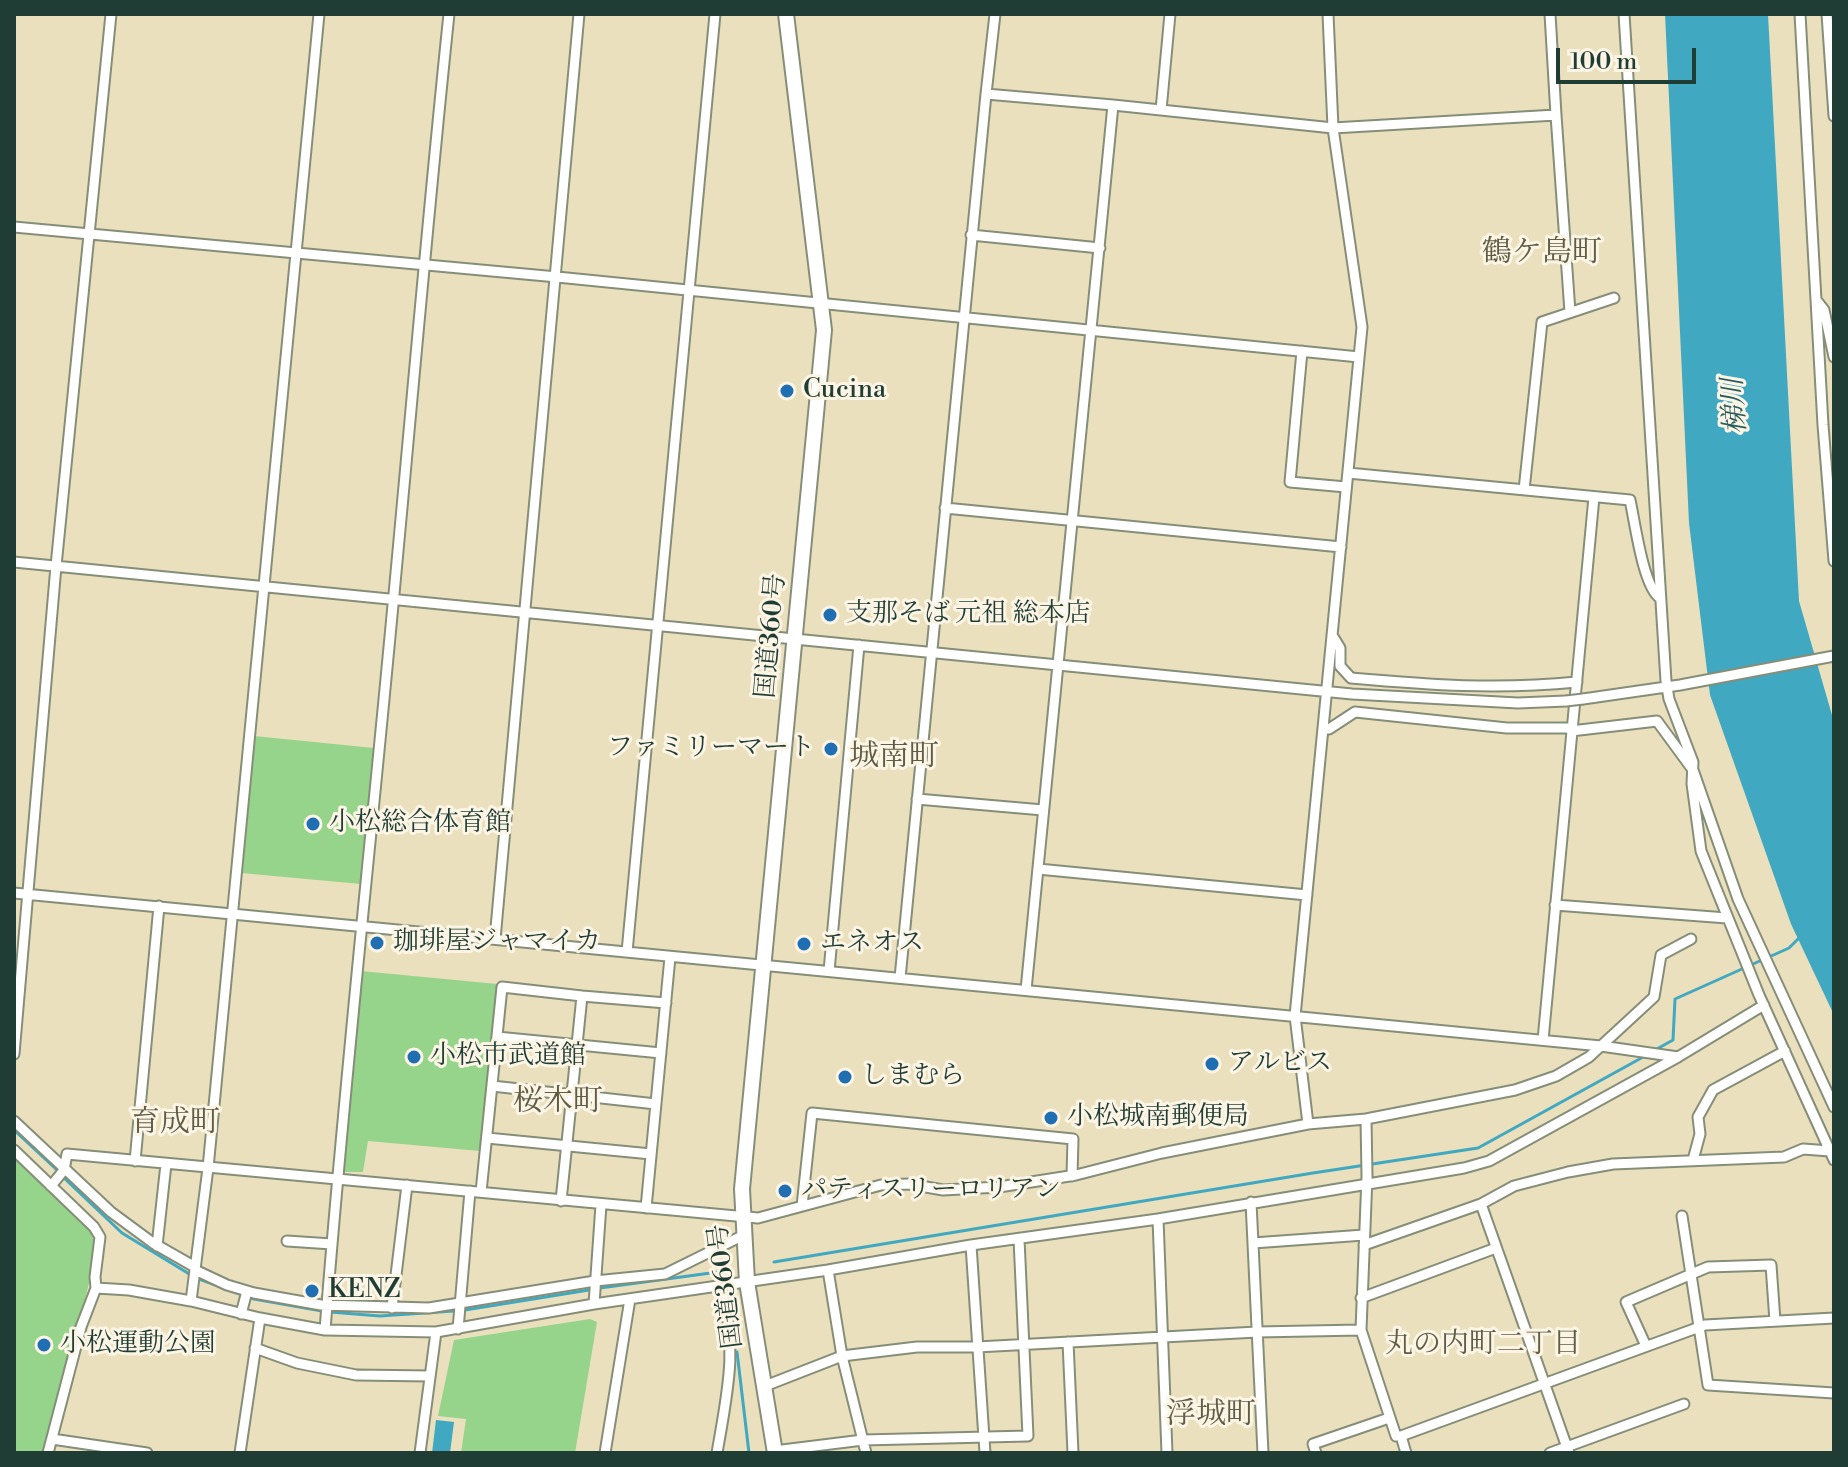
<!DOCTYPE html>
<meta charset="utf-8">
<style>
body{margin:0}
#map{position:relative;width:1848px;height:1467px;overflow:hidden;background:#ebe0bd;font-family:"Libre Bodoni",serif}
canvas{display:block}
.frame{position:absolute;inset:0;border:16px solid #1f3d34;pointer-events:none}
.scale{position:absolute;left:1556px;top:48px;width:140px;height:36px;box-sizing:border-box;border:4px solid #1f3d34;border-top:0;padding-left:10px;font-size:24px;line-height:28px;white-space:nowrap;color:#1f3d34;-webkit-text-stroke:6px #fcf5e5;paint-order:stroke}
</style>
<div id="map">
<canvas width="1848" height="1467"></canvas>
<div class="frame"></div>
<div class="scale">100 m</div>
</div>
<script>
const ctx = document.querySelector('canvas').getContext('2d');
ctx.lineJoin = 'round';
function paint(path, color) { ctx.fillStyle = color; ctx.fill(path, 'evenodd'); }
function stroke(path, color, width, dash) { ctx.strokeStyle = color; ctx.lineWidth = width; ctx.lineCap = dash ? 'butt' : 'round'; ctx.setLineDash(dash || []); ctx.stroke(path); }
function write(font, color, halo, rows, align = 'center') {
  ctx.font = font + ' "Libre Bodoni","Noto Serif JP",serif'; ctx.lineWidth = 6; ctx.setLineDash([]); ctx.textBaseline = 'middle'; ctx.strokeStyle = halo; ctx.fillStyle = color; for (const [text, x, y, turn = 0] of rows) {
    ctx.save(); ctx.translate(x, y); ctx.rotate((+turn || 0) * Math.PI / 180); ctx.textAlign = isNaN(turn) ? turn : align; if (halo) ctx.strokeText(text, 0, 0); ctx.fillText(text, 0, 0); ctx.restore();
  }
}
paint(new Path2D(`
 M254,736l120,12 -13,136 -120,-11z
 M361,971l136,13 -17,167 -112,-10 -5,31h-20z
 M14,1157l76,73 7,20 -49,203h-34z
 M590,1319l7,3 -22,131h-114l5,-34 -28,-3 16,-76z`), '#95d48a');
paint(new Path2D(`
 M1665,14h103l31,587 35,121v293l-43,-91 -81,-229 -21,-172z
 M436,1420l18,2 -4,31h-18z`), '#40a8c0');
stroke(new Path2D(`
 M1769,957l20,-9 10,-10
 M1655,1050l18,-10 2,-41 87,-39
 M14,1130l44,41
 M63,1177l59,56 69,42
 M774,1262l539,-89 165,-25 167,-92
 M199,1279l22,8
 M600,1288l118,-16
 M232,1291l22,8 68,12
 M465,1310l124,-20
 M330,1312l50,4 74,-5
 M737,1352l12,101`), '#40a8c0', 3);
const minor = new Path2D(`
 M1550,14l6,101
 M1624,14l42,667 3,18 24,63 -1,22 9,67 58,144 75,165
 M1800,14l23,411 11,136
 M1827,14l7,102
 M986,94l9,-80
 M1161,110l9,-96
 M14,227l543,50 802,80
 M971,235l129,13
 M1817,301l7,9 10,47
 M1302,351l-12,131 56,5
 M1348,473l282,27c5,22 13,87 30,98
 M1524,490l18,-168 72,-24
 M945,508l396,39
 M14,562l1338,132 166,9 48,-2
 M1332,635l8,13v18l11,12c80,7 145,12 226,4
 M1583,699l97,-14 154,-29
 M1323,729h6l26,-17 152,16h65
 M1571,731l86,-10 36,49 45,129 96,208
 M917,799l126,11
 M1038,869l269,26
 M14,893l1587,153 77,11
 M1555,905l172,13
 M495,939c26,-309 58,-616 84,-925
 M627,952l88,-938
 M829,971l30,-326
 M900,978l86,-884 127,11
 M1026,990l87,-885 220,23 223,-13 14,197
 M582,996l84,7
 M497,1037l164,16
 M1543,1040l51,-543
 M14,1054l42,-488 55,-552
 M492,1086l164,18
 M1366,1119l1,57 -6,154 35,106h5l5,17
 M14,1121l97,91 42,31 42,24
 M1308,1124l-13,-108 67,-689 -29,-199 -5,-114
 M487,1138l164,16
 M14,1150l80,77 6,10 -5,40 1,11 -15,39 -33,126
 M1693,1160l7,-26 -2,-17 15,-27 72,-39
 M135,1161l24,-255
 M51,1186l13,-16 3,-16 691,64 123,-33 28,-1 34,6 56,-3 77,-12 86,-22 146,-29 58,-5 149,-29 41,-14 33,-19 65,-60 7,-42 30,-16
 M481,1192l21,-205 80,9 -21,205
 M1251,1202l12,251
 M1481,1204l88,249
 M802,1206l10,-93 261,26 -1,37
 M646,1208l24,-251
 M1682,1216l26,169 126,8
 M1158,1219l9,234
 M287,1241l45,3
 M1253,1243l111,-8
 M971,1245l14,208
 M1364,1245l117,-41 33,-18 54,-14 45,-8 171,-7 19,-8 27,2
 M157,1246l9,-82
 M195,1270l32,15 27,8 67,12 108,3 166,-27 70,-7 79,-39
 M828,1270l14,86 24,97
 M96,1288l33,2 62,11 69,17 65,12 111,2 158,-28 234,-34 143,-25 187,-26 306,-51 25,-7 189,-104 86,-52
 M1361,1298l135,-50
 M191,1301l17,-133 111,-1154
 M594,1304l7,-99
 M392,1308l15,-123
 M241,1314l6,-23
 M458,1329l12,-138
 M325,1330c17,-221 41,-441 62,-662 21,-218 39,-436 62,-654
 M1068,1342l5,111
 M1646,1346l-20,-44 82,-35 63,-2 4,56
 M255,1348l42,15 59,12 74,1
 M765,1386l77,-30 75,-9h60l280,-15 104,-2
 M1401,1436l304,-111 129,-7
 M52,1439l95,14
 M774,1451l89,-11 165,-4 -9,-197
 M240,1453l20,-135
 M420,1453l16,-121
 M605,1453l25,-154
 M717,1453c10,-59 22,-108 3,-167
 M1316,1453l-3,-9 76,-26
 M1550,1453l134,-49`);
const highway = new Path2D(`
 M775,1453l-28,-171 -5,-93 82,-859 -38,-316`);
stroke(minor, '#858e78', 13);
stroke(highway, '#858e78', 18);
stroke(minor, '#fff', 9);
stroke(highway, '#fff', 14);
const minorBridge = new Path2D(`
 M1566,701l17,-2`);
stroke(minorBridge, '#858e78', 13, []);
stroke(minorBridge, '#fff', 9);
for (const [x, y, r, color] of [
 [787,391,8,"#1f6fb2"],
 [830,615,8,"#1f6fb2"],
 [831,749,8,"#1f6fb2"],
 [313,824,8,"#1f6fb2"],
 [377,943,8,"#1f6fb2"],
 [804,944,8,"#1f6fb2"],
 [414,1057,8,"#1f6fb2"],
 [1212,1064,8,"#1f6fb2"],
 [845,1077,8,"#1f6fb2"],
 [1051,1118,8,"#1f6fb2"],
 [785,1191,8,"#1f6fb2"],
 [312,1291,8,"#1f6fb2"],
 [44,1345,8,"#1f6fb2"]
]) { const dot = new Path2D(); dot.arc(x, y, r, 0, 2 * Math.PI); ctx.fillStyle = color; ctx.fill(dot); stroke(dot, '#fcf5e5', 3); }
write('26px', '#1f3d34', '#fcf5e5', [
 ["Cucina",803,391],
 ["支那そば 元祖 総本店",846,615],
 ["ファミリーマート",815,749,"right"],
 ["小松総合体育館",329,824],
 ["珈琲屋ジャマイカ",393,943],
 ["エネオス",820,944],
 ["小松市武道館",430,1057],
 ["アルビス",1228,1064],
 ["しまむら",861,1077],
 ["小松城南郵便局",1067,1118],
 ["パティスリーロリアン",801,1191],
 ["KENZ",328,1291],
 ["小松運動公園",60,1345]
], 'left');
write('26px', '#1f3d34', '#fcf5e5', [
 ["国道360号",772,636,-85],
 ["国道360号",727,1286,-97]
]);
write('italic 28px', '#295d5e', '#fcf5e5', [
 ["梯川",1736,406,-94]
]);
write('28px', '#5f5d45', '#fcf5e5', [
 ["丸の内町二丁目",1483,1345]
]);
write('30px', '#5f5d45', '#fcf5e5', [
 ["鶴ケ島町",1542,254],
 ["城南町",894,758],
 ["桜木町",558,1103],
 ["育成町",175,1124],
 ["浮城町",1211,1416]
]);
</script>
